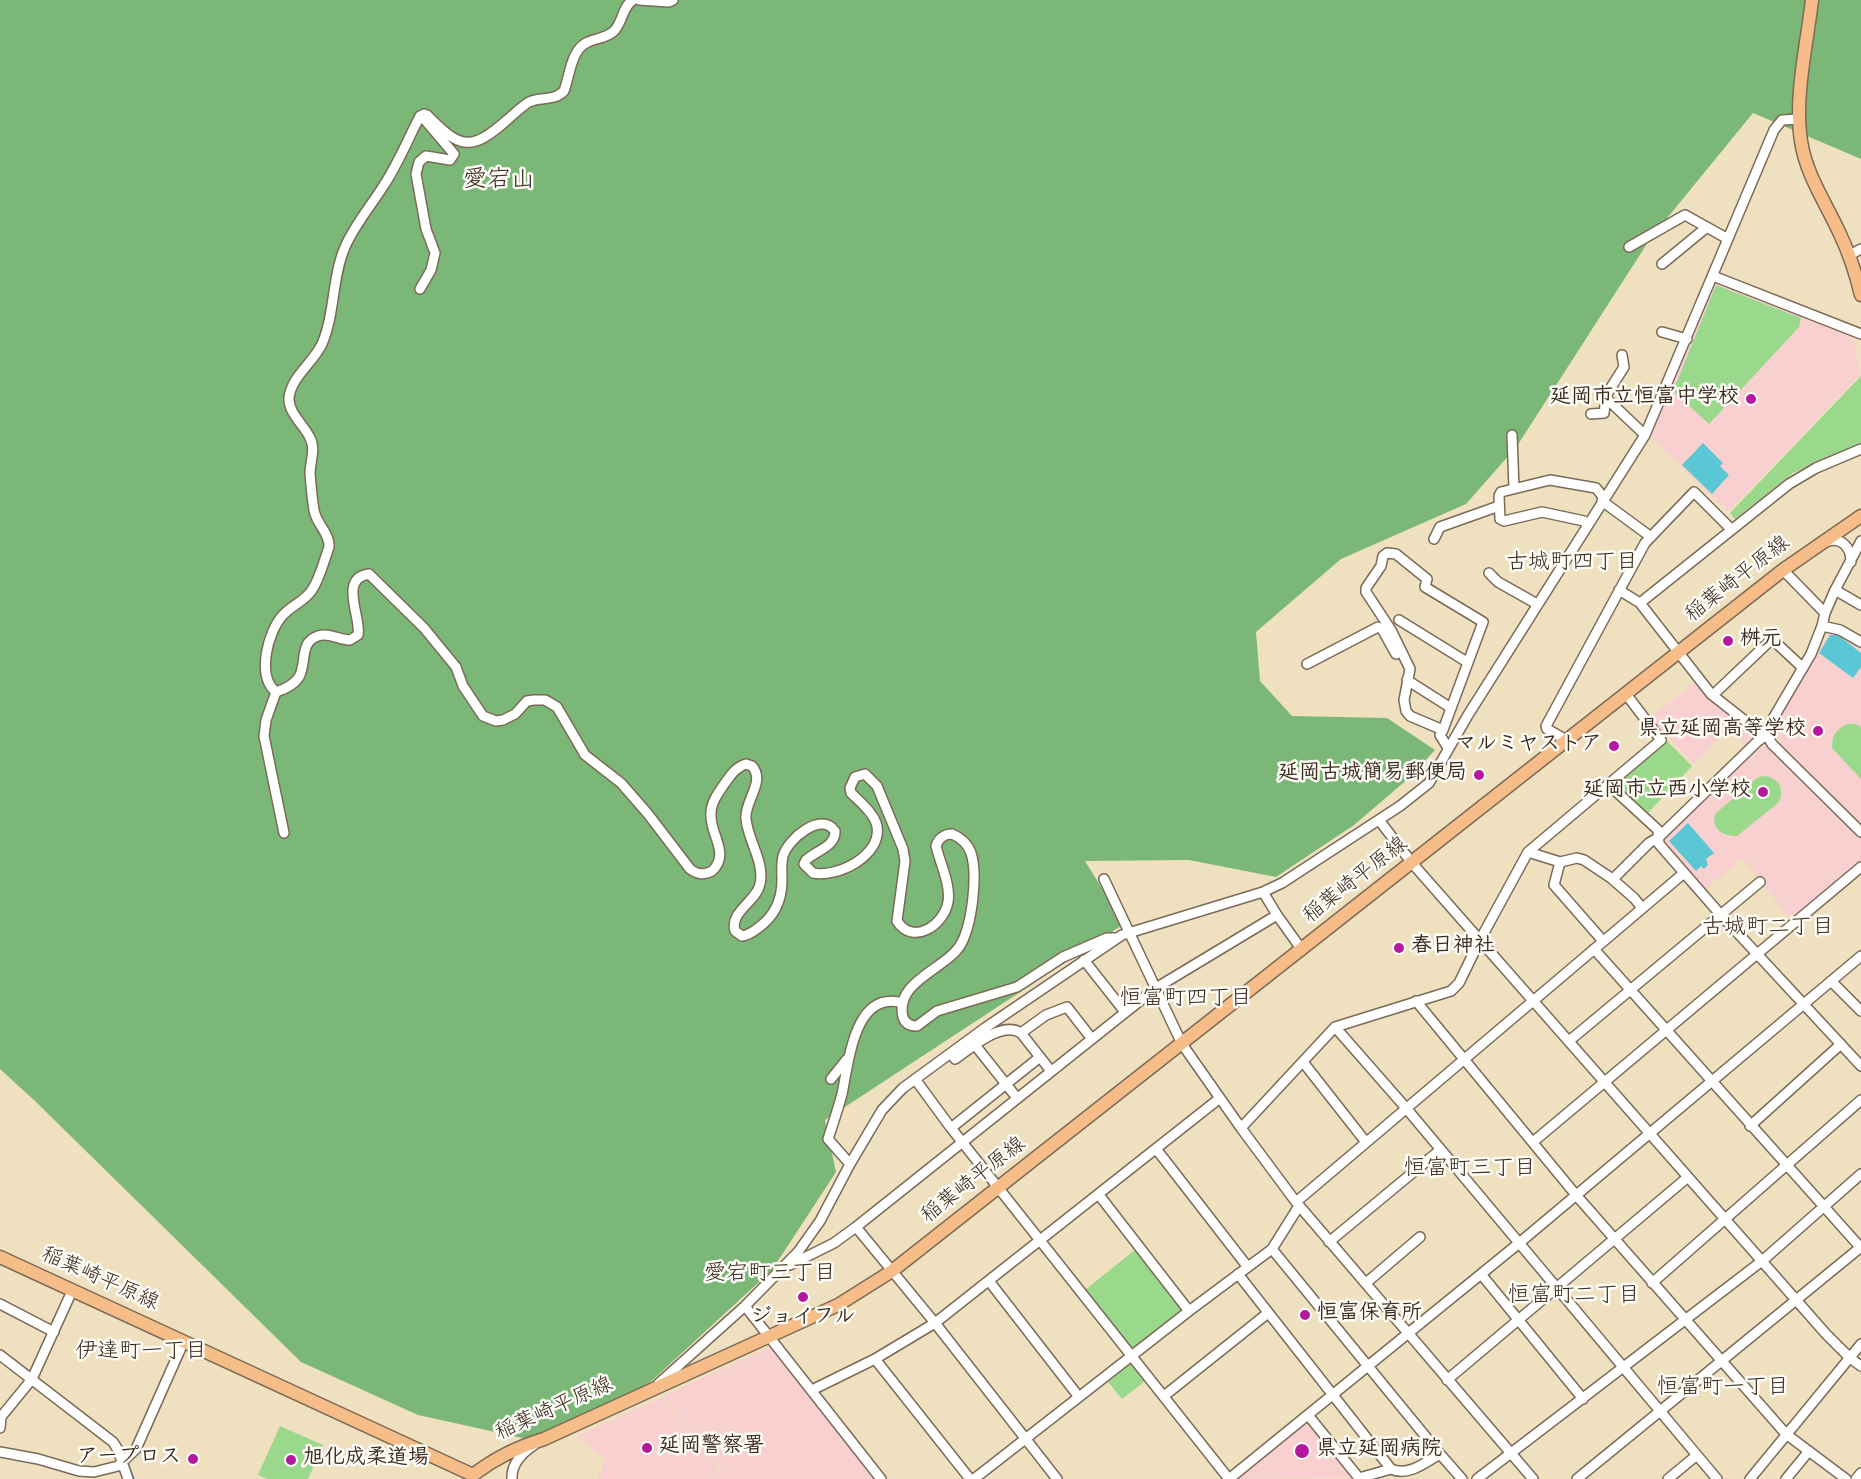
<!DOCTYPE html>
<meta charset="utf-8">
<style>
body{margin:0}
canvas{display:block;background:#efe0c0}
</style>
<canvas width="1861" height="1479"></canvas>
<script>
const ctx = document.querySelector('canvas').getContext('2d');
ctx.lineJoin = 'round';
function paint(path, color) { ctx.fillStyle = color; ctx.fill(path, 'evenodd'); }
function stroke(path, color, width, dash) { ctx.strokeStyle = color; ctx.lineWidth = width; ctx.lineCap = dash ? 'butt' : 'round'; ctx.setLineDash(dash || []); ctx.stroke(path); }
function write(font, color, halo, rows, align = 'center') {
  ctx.font = font + ' Dekko,"Klee One",sans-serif'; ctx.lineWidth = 5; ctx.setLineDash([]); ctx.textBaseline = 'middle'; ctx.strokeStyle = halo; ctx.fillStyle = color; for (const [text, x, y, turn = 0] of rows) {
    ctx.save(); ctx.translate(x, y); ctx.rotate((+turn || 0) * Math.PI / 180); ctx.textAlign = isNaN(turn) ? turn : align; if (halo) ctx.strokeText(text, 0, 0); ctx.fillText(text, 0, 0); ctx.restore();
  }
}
paint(new Path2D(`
 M1717,280l136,54 7,41 -132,137 -73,-71 -3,-7 5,-8 -2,-4 59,-141z
 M1829,634h9l23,13v177l-79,-79 -6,-9 -2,-10 4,-7z
 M1697,681l57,52 1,5 -8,9 -17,-19 -36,36 -45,-46z
 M1760,745l7,1 94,92v25l-70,57 -49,-62 -36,31 -42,-47v-3z
 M768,1348l6,2 102,129h-167l13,-10 -59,-73z
 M662,1397l57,71 -12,11h-110l8,-19 -28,-24z
 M1305,1424l7,1 43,53 -119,1z`), '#f7d0cf');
paint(new Path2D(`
 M1716,285l85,33 -2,9 -90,97 -36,-33z
 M1861,376v67l-68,30 -58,46 -5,-6z
 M1847,724h9l5,3v52l-29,-31c0,-13 4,-18 15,-24z
 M1666,740l26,26 -45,48 -32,-30z
 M1762,776c16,0 24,13 16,27l-41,33c-14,1 -28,-9 -21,-23l41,-35z
 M1136,1249l47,59 -1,4 -47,37 -4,-1 -46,-58z
 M1132,1363l13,18 -23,18 -14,-17z
 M280,1426l43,19 -15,34h-40l-10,-4z`), '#9ad88c');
paint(new Path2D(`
 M0,0h1861v159l-108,-46 -103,126 -133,207 -51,58 -125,55 -85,73 4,49 32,35 95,2 48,32 -26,28 -55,47 -78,52 -87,-17 -104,1 39,63 -299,196 11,52 -64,98 -126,116 -119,53 -109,-24 -117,-53 -266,-261 -35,-32z`), '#7bb878');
paint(new Path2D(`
 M1703,443l20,20 -3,3 9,9 -17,19 -30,-29z
 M1830,635h8l23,18v14l-8,11 -34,-25z
 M1688,823l26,30 -8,6 2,6 -4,4 -3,-3 -5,5 -27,-30z`), '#5bc7d4');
stroke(new Path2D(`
 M128,1464l6,15`), '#5bc7d4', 2);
const minor = new Path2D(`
 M633,0c-11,7 -10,22 -19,31 -7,7 -17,7 -26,11 -17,7 -18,33 -24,49 -11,11 -23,5 -35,11 -8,5 -15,12 -22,18 -36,32 -47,29 -80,-5l-3,-1 -4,2c-12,23 -22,48 -36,69 -13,21 -29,39 -39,62 -13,30 -10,67 -23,97 -9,19 -31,33 -33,54 -1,15 16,28 21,40 6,11 0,24 0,36 1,11 2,24 4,36 2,14 16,23 15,37 -5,14 -9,31 -17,43 -7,11 -20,15 -29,25 -15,16 -27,61 -7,77 9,-3 18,-7 23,-15 8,-14 0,-35 19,-41 10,-4 21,4 32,4l8,-5c4,-16 -20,-57 11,-61l55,54 32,39 7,19 20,30 13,5 7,-1 12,-6 12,-13 7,-1h11l12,7 28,48 36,28 27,31 42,55c8,6 14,6 22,2 19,-18 -3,-37 -1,-58 0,-11 8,-21 14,-30 6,-8 11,-16 21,-19l6,2c14,16 -8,35 -6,53 2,22 19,43 14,65 -3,17 -31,28 -25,47l7,5c7,-1 11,-4 16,-8 17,-12 24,-28 24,-48 0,-8 -1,-16 1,-24 5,-17 38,-45 52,-25 1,15 -19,20 -29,29l-2,4 9,9c24,5 69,-17 64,-47 -3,-13 -17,-24 -26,-33l-1,-5 5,-11 10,-3 12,12 26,63 2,12 -8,60c16,25 47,4 51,-19 3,-17 -8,-39 -12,-56 2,-7 8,-12 16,-12 8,3 16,10 19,19 7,22 1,71 -10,91 -14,25 -67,37 -58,73 2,7 8,9 14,9l20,-15 80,-24 46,-30 44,-19h10
 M639,0l30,2 4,-2
 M1629,247l56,-32 43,24
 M1848,256l13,-7
 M1662,264l45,-37
 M1713,276l148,58
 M420,289l11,-19 4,-17 -9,-24 -10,-55 3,-12 7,-6 24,4 4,-6 -29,-34
 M1662,332l25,7
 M1622,355l2,12 -19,30 40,38
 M1591,414l13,-1 2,-15
 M1512,435l2,54
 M1602,501l49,36
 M1588,524l-4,-3 -42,-9 -38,9 -4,-2 -1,-23 2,-4 49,-12 46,8 8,10
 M1434,539l6,-12 59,-21
 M1826,542c15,-6 25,5 25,20
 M1783,570l42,43
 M1489,573l9,9 39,22
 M1619,590l21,13 71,91 47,37 3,8
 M1835,590l26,15
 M1640,603l149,-119 27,-16 45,-19
 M1399,620l68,42
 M1822,626l18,4 21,12
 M1307,664l71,-37 4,2 14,25
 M1407,680l44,28
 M276,692l-10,28 -2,16 20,97
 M1713,695l59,-56 31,29
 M1443,730l40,-108 -58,-35 2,-8 -31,-25 -9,-1 -4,3 -2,10 -15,22v4l25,38 19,39 -6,31 2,11 4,5 33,14 -3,5 8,13
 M1767,735l5,9 89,88
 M1568,741l-21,-12 -1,-3 99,-183 49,-51 37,37
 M1608,784l50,46 1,14 61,70 141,152
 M1379,820l33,43 414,471 24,24 11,8
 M1528,852l32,10 17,-4 7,2 27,18h3l35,-35 10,-6 99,-96 9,-6 4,-13 40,-68 11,-28 3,-13 10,-23 26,-49
 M1560,862l-6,23 49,56
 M1611,878l23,20 8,10
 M1104,879l78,165 59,84 55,74 237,277
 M1263,892l14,23 25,35
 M1594,949l267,299
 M1084,960l41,52
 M1831,981l30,30
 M1416,1001l160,194 210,239 60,45
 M1335,1027l71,81 311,371
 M1569,1041l191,-159
 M975,1045l42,53
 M951,1053l4,6c16,-11 47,-39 66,-26
 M1303,1062l62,79
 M1051,1071l-30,-38 25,-18 21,-8 25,32
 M831,1079l16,-20
 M915,1079l36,49 278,351
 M1750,1126l91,-82
 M951,1128l89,-71
 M1241,1128l94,-101 116,-36 8,-8 21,-43 48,-88 133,-112 -35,-46
 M1533,1142l328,-275
 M1157,1150l90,116
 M850,1164l-22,-25c5,-15 10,-30 14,-45 7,-32 12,-105 61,-91
 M1099,1195l90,116
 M1296,1202l388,-329
 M856,1227l79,96 122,156
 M1329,1242l111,-92
 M1272,1249l168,205c-14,8 -32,23 -49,15l-32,9
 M790,1265l44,-22 22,-16 300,-239 121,-73
 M1238,1274l153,195
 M1481,1274l102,125
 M989,1281l90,116
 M1366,1283l54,-46
 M1652,1283l209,-183
 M0,1304l54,28
 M745,1306l136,173
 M0,1355l113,87 5,8 10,29
 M875,1359l95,120
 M1447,1380l241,-203
 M658,1384l87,-78 53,-54 22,-31 30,-57 32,-54 21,-22 82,-60 137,-93 141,-43 19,-9 118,-77 29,-23 39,-68 177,-280 129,-305 8,-10 18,-1
 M812,1390l63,-31 60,-36 285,-225
 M1164,1396l104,-83
 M1308,1415l51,63 -1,1
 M0,1428l1,-11 31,-38 40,-88
 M0,1452l38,7 41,12 15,1 24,-6 18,-17 48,-108
 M1440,1454l22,25
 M512,1479c-1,-15 10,-26 22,-34
 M974,1479l215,-168 83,-62 27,-43
 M1229,1479l289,-235 343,-288
 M1477,1479l285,-218 99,-87
 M1577,1479l284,-232
 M1668,1479l29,-24
 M1750,1479l111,-135
 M1786,1479l23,-28
 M1856,1479l5,-6`);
const major = new Path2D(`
 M1812,0c-5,44 -18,98 -11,141 5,34 25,62 39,93 9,19 16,40 21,61
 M0,1257l473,218c22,-17 44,-28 71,-36l294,-134 54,-34 891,-701 78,-54`);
stroke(minor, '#7a6a57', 12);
stroke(major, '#7a6a57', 15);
stroke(minor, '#fff', 9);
stroke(major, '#f7bd88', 12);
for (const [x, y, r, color] of [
 [1751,399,6,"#b5179e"],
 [1728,641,6,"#b5179e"],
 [1818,731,6,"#b5179e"],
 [1614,746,6,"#b5179e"],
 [1479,775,6,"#b5179e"],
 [1763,792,6,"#b5179e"],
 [1399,948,6,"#b5179e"],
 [803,1297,6,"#b5179e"],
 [1305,1315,6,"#b5179e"],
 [647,1448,6,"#b5179e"],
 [1302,1451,8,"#b5179e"],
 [193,1459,6,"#b5179e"],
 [291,1460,6,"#b5179e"]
]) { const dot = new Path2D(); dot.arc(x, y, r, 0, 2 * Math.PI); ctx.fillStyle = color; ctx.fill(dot); stroke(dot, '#fdfcf7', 2); }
write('bold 21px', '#3b2a1e', '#fdfcf7', [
 ["延岡市立恒富中学校",1739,399],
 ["桝元",1740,641,"left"],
 ["県立延岡高等学校",1806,731],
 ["マルミヤストア",1602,746],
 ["延岡古城簡易郵便局",1467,775],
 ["延岡市立西小学校",1751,792],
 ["春日神社",1411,948,"left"],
 ["恒富保育所",1317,1315,"left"],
 ["ジョイフル",803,1319,"center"],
 ["延岡警察署",659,1448,"left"],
 ["県立延岡病院",1316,1451,"left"],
 ["アープロス",181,1459],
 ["旭化成柔道場",303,1460,"left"]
], 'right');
write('21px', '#3b2a1e', '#fdfcf7', [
 ["稲葉崎平原線",1739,581,-38],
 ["稲葉崎平原線",1357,882,-38],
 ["稲葉崎平原線",975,1182,-38],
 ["稲葉崎平原線",99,1281,24],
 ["稲葉崎平原線",555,1411,-24]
]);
write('22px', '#3b2a1e', '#fdfcf7', [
 ["古城町四丁目",1572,565],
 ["古城町二丁目",1768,930],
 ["恒富町四丁目",1186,1001],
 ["恒富町三丁目",1470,1171],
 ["愛宕町三丁目",770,1276],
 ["恒富町二丁目",1574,1298],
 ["伊達町一丁目",141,1354],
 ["恒富町一丁目",1723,1390]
]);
write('24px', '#3b2a1e', '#fdfcf7', [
 ["愛宕山",499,183]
]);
</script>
